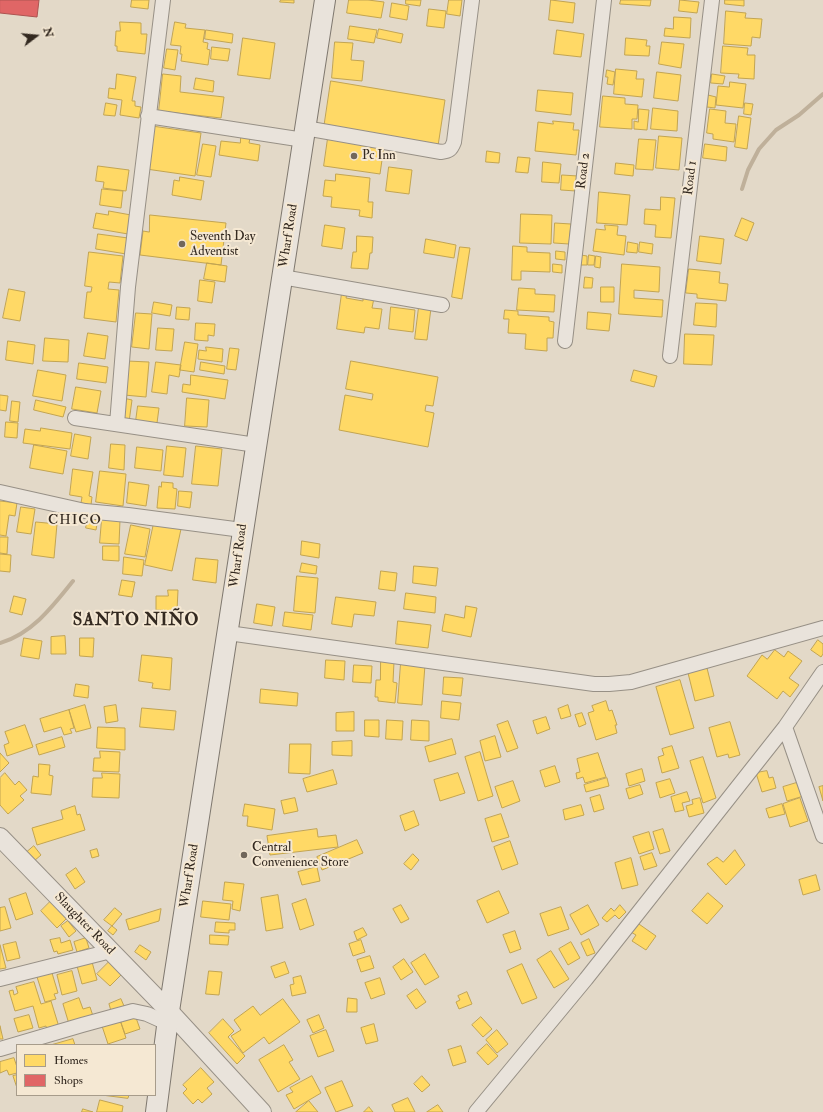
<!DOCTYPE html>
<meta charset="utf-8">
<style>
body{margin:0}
#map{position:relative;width:823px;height:1112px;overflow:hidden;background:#e3d9c8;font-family:"IM FELL Double Pica",serif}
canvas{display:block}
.legend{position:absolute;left:16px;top:1044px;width:140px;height:52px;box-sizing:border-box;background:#f5e8d3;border:1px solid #a79c8b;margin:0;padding:5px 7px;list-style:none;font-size:12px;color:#332920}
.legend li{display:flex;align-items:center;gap:8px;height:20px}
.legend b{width:20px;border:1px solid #a79c8b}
.north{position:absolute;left:16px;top:16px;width:40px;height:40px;-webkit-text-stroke:3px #f5e8d3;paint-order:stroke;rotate:74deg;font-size:11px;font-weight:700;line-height:16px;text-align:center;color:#332920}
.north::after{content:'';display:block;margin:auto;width:14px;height:18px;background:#332920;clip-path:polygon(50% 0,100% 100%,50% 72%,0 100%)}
</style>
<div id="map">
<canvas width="823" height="1112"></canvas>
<ul class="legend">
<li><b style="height:11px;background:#ffd966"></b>Homes</li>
<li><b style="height:11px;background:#e06666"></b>Shops</li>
</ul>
<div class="north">N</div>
</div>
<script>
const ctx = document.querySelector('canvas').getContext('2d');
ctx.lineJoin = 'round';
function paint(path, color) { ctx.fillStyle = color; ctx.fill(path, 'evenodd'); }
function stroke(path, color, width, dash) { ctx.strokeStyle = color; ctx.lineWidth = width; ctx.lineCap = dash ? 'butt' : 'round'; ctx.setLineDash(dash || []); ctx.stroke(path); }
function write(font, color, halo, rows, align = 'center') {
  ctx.font = font + ' "IM FELL Double Pica",serif'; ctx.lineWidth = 4; ctx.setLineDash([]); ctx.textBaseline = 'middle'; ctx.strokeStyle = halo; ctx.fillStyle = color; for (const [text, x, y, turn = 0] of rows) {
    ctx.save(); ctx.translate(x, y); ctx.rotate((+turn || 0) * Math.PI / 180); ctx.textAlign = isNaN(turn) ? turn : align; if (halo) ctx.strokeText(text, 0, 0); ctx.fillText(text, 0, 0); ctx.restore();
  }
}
const homes = new Path2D(`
 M132,0h17l-1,9 -17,-2z
 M281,0h13v3l-14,-1z
 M349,0h19l16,2 -3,16 -34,-5z
 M406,0h15l-1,6 -14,-2z
 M449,0h13l-2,16 -13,-2z
 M551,0l24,3 -2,20 -24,-3z
 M621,0h30l-1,6 -30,-2z
 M680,0l19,2 -2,11 -18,-2z
 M725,0h19v6l-19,-2z
 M392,3l17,3 -2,14 -17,-3z
 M429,9l17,2 -2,17 -17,-2z
 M726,11l20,2 -1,5 17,1 -2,19 -8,-1 -1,9 -27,-2z
 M674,17l17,1 -1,20 -26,-2 1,-8 8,1z
 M120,22l21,1v11h6l-2,20 -28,-3v-5h-2l1,-15h4z
 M175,22l11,2 -1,4 20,2 -2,12 5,1 -1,6 3,1 -2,15 -27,-4 1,-7h-2l1,-8 -10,-1z
 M350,26l27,4 -3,13 -26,-4z
 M379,29l24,5 -2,9 -24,-5z
 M206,30l27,4 -1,9 -27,-4z
 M557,30l27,4 -3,23 -27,-3z
 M243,38l32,5 -5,36 -32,-4z
 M626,38l21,2 -1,6h4l-1,10 -24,-1z
 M335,42l18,1 -2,17 13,1 -2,20 -30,-3z
 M662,42l22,2 -3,24 -22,-4z
 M723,46l25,2 -1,7h8l-1,24 -16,-1 1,-4 -18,-1z
 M212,47l18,2 -2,12 -17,-2z
 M167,49l11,1 -3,20 -11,-2z
 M616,69l21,2 -1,8h8l-2,18 -28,-3z
 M607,70l8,2 -2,13 -6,-1 1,-7h-2z
 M657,72l24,3 -3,26 -24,-3z
 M117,74l19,3 -4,24h3v5l6,1 -2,11 -19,-3 2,-15 -14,-2 1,-10 6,1z
 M163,74l18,2 -1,16 44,5 -3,21 -62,-7z
 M712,74l13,2 -2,8 -12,-1z
 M196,78l18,3 -1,11 -19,-3z
 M331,81l114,19 -7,46 -114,-18z
 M730,82l16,2 -3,24 -27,-3 2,-19 11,1z
 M538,90l35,3 -2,22 -35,-4z
 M708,95l8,2 -1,11 -8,-1z
 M603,96l22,2v6l13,1 -1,14h-5v10l-32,-2z
 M106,103l11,2 -2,11 -11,-1z
 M745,103l8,1 -2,11 -7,-1z
 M653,108l25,3 -1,20 -26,-2z
 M639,109l10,1 -2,20 -13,-1v-8l4,1z
 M710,109l16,2 -1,12 11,1 -2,18 -21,-3v-5l-6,-1z
 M739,116l12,2 -4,31 -12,-2z
 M553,121l21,2 -1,7h6l-3,25 -41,-4 3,-29 15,2z
 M152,126l49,7 -6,43 -49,-7z
 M659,136l23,2 -3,32 -23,-2z
 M241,137l9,1 -1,5 11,2 -2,16 -39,-6 2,-14 19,2z
 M328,138l56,8 -4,28 -56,-8z
 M639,139l17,1 -3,30 -17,-1z
 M203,144l13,2 -5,31 -14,-2z
 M705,144l22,3 -1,14 -23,-3z
 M487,151l13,2 -1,10 -13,-1z
 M518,157l12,1 -2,15 -12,-1z
 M543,162l18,2 -2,19 -17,-1z
 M616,163l18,2 -1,11 -18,-2z
 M98,166l31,4 -3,21 -23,-3 1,-6 -8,-1z
 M389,167l23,3 -3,24 -23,-3z
 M336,174l34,4 -2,24h5l-1,16 -13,-2 1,-6 -29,-3 1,-10 -9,-1 2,-16 10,1z
 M562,175l16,1 -2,15 -15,-1z
 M180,177l24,4 -3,19 -29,-5 2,-15 5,1z
 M102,189l21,2 -2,17 -21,-3z
 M599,192l31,3 -3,30 -30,-2z
 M661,197l14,1 -4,40 -16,-1 1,-12 -12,-1 1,-15 15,1z
 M109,211l22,4 -3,19 -35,-6 3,-15 12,2z
 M521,214l31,1 -1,29 -31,-1z
 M150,215l76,8 -5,42 -81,-10 3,-24 6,1z
 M742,218l12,5 -7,18 -12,-5z
 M555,223l16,1 -2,20 -15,-1z
 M325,225l20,3 -3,21 -20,-3z
 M605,225l13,1 -1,9 9,1 -2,19 -31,-4 3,-22 9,1z
 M98,234l30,4 -2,16 -30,-5z
 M357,236l16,1 -1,16h-2l-2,16 -17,-1 2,-16h3z
 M700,236l24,3 -3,25 -24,-3z
 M426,239l30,6 -2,13 -30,-5z
 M628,242l10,2 -1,9 -10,-1z
 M640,242l13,2 -1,10 -13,-2z
 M513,246l14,1v5l23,1v19l-29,-1v9h-9z
 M460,247l10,1 -8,51 -10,-2z
 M556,251l9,1v8l-9,-1z
 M89,252l34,4 -3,27 -11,-1 -1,7 11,1 -3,32 -32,-4 3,-26h4l1,-5 -7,-1z
 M581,255l6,1v9h-7z
 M589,255l6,1 -1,9h-6z
 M596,256l5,1 -1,11 -5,-1z
 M207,263l20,3 -2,16 -21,-3z
 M553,264l9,1v8l-9,-1z
 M622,264l38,3 -1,25 -25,-2v8l29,2 -1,17 -43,-3z
 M689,269l31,3 -1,11 9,1 -2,17 -29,-3v-4l-11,-1z
 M585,277l8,1 -1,10h-8z
 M200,280l15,2 -3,21 -14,-2z
 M601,287h13v15h-13z
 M519,288l16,1v5l20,1 -1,17 -37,-2z
 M9,289l16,3 -5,29 -17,-3z
 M342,293l5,1 -1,4 17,3v-5l11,2 -2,10 10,1 -3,20 -14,-2 -1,6 -27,-4z
 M154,302l18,3 -2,11 -18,-3z
 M696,303l21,1 -1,23 -22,-2z
 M177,307l13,1 -1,12 -13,-1z
 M391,307l24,3 -2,22 -24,-3z
 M419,307l12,1 -4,32 -12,-1z
 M505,310l13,1v4l31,2v4l5,1 -1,16h-6v13l-22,-2 1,-15 -18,-1 1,-14h-5z
 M588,312l23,2 -2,17 -22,-2z
 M136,313l16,1 -3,35 -17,-2z
 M196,323l19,1 -1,12 -6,-1v6l-13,-1z
 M158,328l16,1 -2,22 -16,-1z
 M88,333l20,3 -3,23 -21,-3z
 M685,334l29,1 -2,30 -28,-1z
 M45,338l24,2 -1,22 -25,-1z
 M8,341l27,4 -2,19 -27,-4z
 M185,342l13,2 -4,28 -14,-2z
 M206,347l17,2 -1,13 -24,-3 1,-9 7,1z
 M230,348l9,1 -3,21 -9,-1z
 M127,361l22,1 -3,35 -22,-2z
 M351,361l87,16 -5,29 -7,-1 -1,6 9,2 -6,34 -89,-17 6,-35 27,5 1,-6 -27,-5z
 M156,362l25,3 -2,12 -10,-2 -2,19 -15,-2z
 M201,362l24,4 -1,8 -24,-4z
 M79,363l29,4 -2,16 -29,-4z
 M38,370l28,5 -4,26 -29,-5z
 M634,370l23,6 -3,11 -23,-6z
 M191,375l37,5 -3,19 -43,-7 1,-8 7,1z
 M76,387l25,4 -4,22 -25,-4z
 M0,395l8,1 -2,15 -6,-1z
 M123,398l9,2 -3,22 -9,-2z
 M187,398l22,2 -2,27 -22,-1z
 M36,400l30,7 -3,10 -29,-7z
 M12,401l8,1 -2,20 -8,-1z
 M138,406l21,2 -2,15 -21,-2z
 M6,422l12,1 -1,15 -12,-1z
 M41,428l31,5 -2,16 -47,-6 2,-14 15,2z
 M75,434l16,3 -3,22 -17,-3z
 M111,444l14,1 -1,25 -15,-2z
 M34,445l33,6 -4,23 -33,-6z
 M167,446l19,2 -3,29 -19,-2z
 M196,446l26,3 -4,37 -26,-2z
 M137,447l26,3 -2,21 -26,-3z
 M73,469l20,3 -4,24 3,1 -1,8 -10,-2 1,-6 -12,-2z
 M100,471l26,3 -3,32 -27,-4z
 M129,482l20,3 -3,21 -19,-3z
 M162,482l11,1v5l4,1 -2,20 -18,-1 2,-22 2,1z
 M179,491l13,1 -2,16 -12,-2z
 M0,501l17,2 -2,13 -6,-1 -3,21 -6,-1z
 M21,507l14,2 -4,25 -14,-2z
 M88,516l10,2 -2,12 -10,-2z
 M102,519l18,1 -1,24 -19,-1z
 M36,522l21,2 -3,34 -22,-3z
 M154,523l27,6 -9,42 -27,-6z
 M131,525l19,4 -5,28 -20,-3z
 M0,537h8l-1,17 -7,-1z
 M302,541l18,3 -1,14 -18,-3z
 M103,546h16v15l-16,-1z
 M0,554l11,1 -1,17 -10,-1z
 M124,557l20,3 -2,16 -19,-2z
 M196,558l22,2 -2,23 -23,-3z
 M302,563l15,3 -1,8 -16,-2z
 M414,566l24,2 -2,18 -23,-3z
 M381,571l16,2 -2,18 -16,-2z
 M297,576l21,2 -3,35 -21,-2z
 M122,580l13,2 -3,15 -13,-2z
 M168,590h10l-1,21 -21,-1v-14h12z
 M406,593l30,4 -1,16 -31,-4z
 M14,596l12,3 -4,16 -12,-3z
 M336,597l40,5 -2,14 -20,-2 -2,13 -20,-3z
 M257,604l18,3 -3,19 -18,-3z
 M466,606l11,2 -6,29 -29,-6 3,-17 19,4z
 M285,612l28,3 -2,15 -28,-4z
 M398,621l33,4 -3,23 -32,-4z
 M65,636l1,18h-15v-17z
 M24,638l18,3 -3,18 -18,-3z
 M80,638h14l-1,19 -13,-1z
 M818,640l5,4v10l-2,3 -10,-7z
 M775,650l9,7 4,-6 14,10 -13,17 10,7 -9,12 -7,-6 -6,8 -30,-23 15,-21 5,4z
 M142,655l30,3 -2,32 -18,-2 1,-5 -14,-2z
 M326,660l19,1 -1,19 -19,-2z
 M381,661l13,1 -1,20 4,1 -2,20 -17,-2v-4h-3l1,-17h4z
 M401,663l24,2 -3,40 -24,-2z
 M354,665l18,1 -1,17 -18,-1z
 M707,668l7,28 -19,5 -7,-28z
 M444,677l19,1 -2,18 -18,-2z
 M680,680l14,48 -24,7 -14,-48z
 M76,684l13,2 -1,12 -14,-2z
 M261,689l37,4 -1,13 -37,-3z
 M442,701l19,2 -2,17 -18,-2z
 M606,701l3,10 3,-1 5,15h-2l2,8 -21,7 -8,-27 6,-2 -2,-5z
 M85,705l6,23 -15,4 -7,-22z
 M116,705l2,16 -12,2 -2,-16z
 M568,705l3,11 -10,3 -3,-10z
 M142,708l34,3 -2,19 -34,-3z
 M69,710l5,18 -4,1 2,4 -8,2 -3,-8 -17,5 -4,-13z
 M354,712v19h-18v-18z
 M582,713l4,11 -7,3 -4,-12z
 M546,717l4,12 -13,5 -4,-13z
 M365,720h14v17l-14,-1z
 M387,720l16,1 -1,19 -16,-1z
 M412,720l17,1v20l-18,-1z
 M508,721l10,27 -11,4 -10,-27z
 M730,722l10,33 -11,3 -1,-4 -11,3 -8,-29z
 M25,725l8,22 -26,9 -3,-11 5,-2 -4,-11z
 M98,727l27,1v22l-28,-2z
 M495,736l6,21 -16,4 -5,-20z
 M62,737l3,10 -26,8 -3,-10z
 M452,739l4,15 -27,8 -4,-15z
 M352,741v15l-20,-1v-13z
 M290,744h21l-1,30 -21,-1z
 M672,746l7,22 -17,5 -4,-16 6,-2 -2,-6z
 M100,751l20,1 -1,20 -26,-1 1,-13h6z
 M480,752l13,44 -15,5 -13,-44z
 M0,753l9,10 -9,9z
 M598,753l8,24 -21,6 -2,-6 -6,2 -1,-6 4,-1 -3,-13z
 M703,757l13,41 -13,5 -13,-42z
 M39,764l11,1 -1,10 4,1 -2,19 -20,-2 2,-17 5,1z
 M555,766l5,16 -15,5 -5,-16z
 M642,769l3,12 -16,5 -3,-12z
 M333,770l4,14 -30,8 -4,-13z
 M767,771l2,7 4,-1 3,11 -14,4 -6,-19z
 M5,773l10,12 4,-4 8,9 -7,6 4,4 -16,14 -8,-9v-27z
 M102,773l18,1 -1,24 -27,-1 1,-19h9z
 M458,773l7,20 -25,8 -6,-21z
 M607,778l2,8 -23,6 -2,-7z
 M670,779l5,14 -15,5 -4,-15z
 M513,781l7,20 -18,7 -7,-21z
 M803,781l4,14 -20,6 -4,-14z
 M640,785l3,9 -14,5 -3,-10z
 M823,786v15l-4,-14z
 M687,792l3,9 -8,2 2,7 -9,2 -4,-15z
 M600,795l4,14 -10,3 -4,-14z
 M295,798l3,13 -14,3 -3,-13z
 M700,798l4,15 -15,4 -3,-11 7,-2 -1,-4z
 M800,798l8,23 -18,6 -7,-23z
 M245,804l30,5 -3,21 -25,-4 1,-10h-5z
 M782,804l3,10 -16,4 -3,-9z
 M581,805l3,10 -19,5 -2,-10z
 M75,806l2,9 3,-1 5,16 -48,15 -5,-17 31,-9 -2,-8z
 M414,811l5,14 -14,6 -5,-15z
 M501,814l8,23 -17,5 -7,-23z
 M317,829l1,8 18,-2 2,12 -68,8 -3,-19z
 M663,829l7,22 -10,3 -7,-22z
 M649,832l5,17 -15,5 -6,-17z
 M357,840l6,13 -41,17 -5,-13z
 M510,841l8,23 -16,6 -8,-23z
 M34,846l7,9 -7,6 -7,-9z
 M97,849l2,7 -7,2 -2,-7z
 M735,850l10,15 -19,20 -19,-21 10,-7 6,5z
 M652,853l5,13 -13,4 -4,-13z
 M413,854l6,6 -8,10 -7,-6z
 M631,858l7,27 -16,4 -7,-26z
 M317,867l3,14 -18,4 -4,-13z
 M76,868l9,14 -10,7 -9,-14z
 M816,875l4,15 -17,5 -4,-15z
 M225,882l19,2 -4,27 -8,-2 1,-8 -10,-1z
 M499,891l10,22 -22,10 -10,-22z
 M26,893l7,21 -17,6 -7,-21z
 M708,893l15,13 -16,18 -15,-13z
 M278,895l5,33 -17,3 -5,-33z
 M306,899l8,26 -14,5 -8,-26z
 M51,901l16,17 -10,10 -16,-17z
 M203,901l28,3 -2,16 -28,-3z
 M401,905l8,14 -8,4 -8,-14z
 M588,905l11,20 -18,10 -11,-20z
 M620,905l6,7 -7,7 -4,-4 -8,7 -5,-4 9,-10 3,3z
 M5,907l6,21 -11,3v-23z
 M561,907l8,22 -21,7 -8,-22z
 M115,908l7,6 -10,12 -8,-6z
 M161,909l-2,12 -30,9 -3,-10z
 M68,921l8,10 -7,6 -8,-11z
 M216,922l19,1v7h-6v3l-14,-1z
 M636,922l20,14 -10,14 -14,-9 4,-6 -7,-4z
 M112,926l5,4 -4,5 -5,-4z
 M363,928l4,7 -10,5 -3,-8z
 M515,931l6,18 -11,4 -7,-18z
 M210,935l19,1 -1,9 -18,-1z
 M60,938l1,5 9,-3 3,10 -15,4 -1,-3 -3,1 -4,-12z
 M86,938l3,10 -12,4 -3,-10z
 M589,939l6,14 -8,3 -6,-13z
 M361,940l4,12 -12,4 -4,-12z
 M16,942l4,16 -13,3 -4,-16z
 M571,942l9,16 -12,7 -9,-16z
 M0,945l6,23 -6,1z
 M140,945l11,7 -5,8 -11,-8z
 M551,951l18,28 -15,9 -17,-28z
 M425,954l14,23 -14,8 -14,-22z
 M370,956l4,12 -13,4 -4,-12z
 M404,959l9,13 -12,8 -8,-13z
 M92,962l5,18 -15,4 -5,-18z
 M109,962l13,12 -12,12 -13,-12z
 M285,962l4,11 -14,5 -4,-11z
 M522,964l15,34 -15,6 -15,-33z
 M72,971l5,20 -15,4 -5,-20z
 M209,971l13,1 -3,23 -13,-1z
 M52,973l6,20 -4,1 2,5 -11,3 -8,-25z
 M301,976l5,17 -14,3 -2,-11 4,-1 -1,-6z
 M380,978l5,16 -14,5 -6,-16z
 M34,982l7,22 10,-3 8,26 -12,3 -1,-4 -7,2 -6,-22 -18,5 -6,-20 4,-1 1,5 4,-2 -2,-6z
 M417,989l9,13 -10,7 -9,-13z
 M467,992l5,12 -13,5 -3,-7 4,-2 -2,-4z
 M79,998l4,11 7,-2 3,9 -24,8 -6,-20z
 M348,998l9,1v13h-10z
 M121,999l3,7 -13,5 -2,-7z
 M283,999l17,23 -31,22 -5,-7 -21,16 -12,-17 10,-6 -7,-10 19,-14 7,9z
 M134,1012l6,17 -15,5 -6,-17z
 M29,1015l4,13 -15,4 -4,-13z
 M319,1015l5,13 -11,5 -6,-13z
 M481,1017l11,12 -9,8 -11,-12z
 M223,1019l11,12 -6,6 17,19 -8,8 -28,-31z
 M120,1020l6,18 -18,6 -6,-18z
 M374,1024l4,17 -12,3 -5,-16z
 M0,1026l3,13h-3z
 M326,1030l8,21 -16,6 -8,-21z
 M497,1030l11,14 -11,9 -11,-13z
 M73,1039l2,6h-24z
 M487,1044l11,12 -10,9 -11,-12z
 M284,1045l9,15 -4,2 11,17 -22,13 -19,-32z
 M461,1046l5,16 -13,4 -5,-16z
 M14,1058l3,9v6l-8,2 -2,-5 -7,3v-11z
 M201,1068l13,14 -7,6 5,6 -10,9 -4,-4 -5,5 -10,-11 4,-4 -4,-4z
 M17,1075v13l-4,-12z
 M312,1076l9,17 -27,16 -8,-14 7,-3 -3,-4z
 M422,1076l8,9 -8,7 -8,-8z
 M342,1081l11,25 -17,6 -11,-24z
 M102,1095h27l-1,3z
 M408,1098l7,14h-20l-3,-7z
 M100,1100l23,6 -1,6h-25z
 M309,1101l9,11h-22z
 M438,1105l5,7h-16z
 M369,1107l4,5h-9z
 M83,1109l10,3h-11z`);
paint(homes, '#ffd966');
stroke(homes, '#c2a451', 1);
const shops = new Path2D(`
 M0,0h39l-2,17 -37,-4z`);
paint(shops, '#e06666');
stroke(shops, '#ac5451', 1);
stroke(new Path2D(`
 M742,189l6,-19 11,-21 17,-19 23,-15 24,-21
 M0,643c32,-9 53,-37 73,-62`), '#bfb09a', 4);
const minor = new Path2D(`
 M148,116l156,24
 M305,128l136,24c8,-1 10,-2 13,-10l18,-142
 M282,277l160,28
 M565,341l39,-341
 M670,356l42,-356
 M75,418l181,27
 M117,424l11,-137 35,-287
 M0,492l85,19 43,4 114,15
 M228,633l366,51h15l22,-2 192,-54
 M785,727l38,109
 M0,979l111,-28
 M0,1049l82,-24 51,-14 14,3 20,9
 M476,1112l110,-133 199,-252 38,-55`);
const tertiary = new Path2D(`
 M0,837l169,174 93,101`);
const secondary = new Path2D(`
 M156,1112l13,-101 156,-1011`);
stroke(minor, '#979086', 16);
stroke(tertiary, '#979086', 20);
stroke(secondary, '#7f786f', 22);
stroke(minor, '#e9e3db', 14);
stroke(tertiary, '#e9e3db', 18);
stroke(secondary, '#e9e3db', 20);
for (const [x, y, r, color] of [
 [354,156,4,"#71675b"],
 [182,244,4,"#71675b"],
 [244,855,4,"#71675b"]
]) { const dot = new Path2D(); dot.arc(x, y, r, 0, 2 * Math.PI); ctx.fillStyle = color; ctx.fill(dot); stroke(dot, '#f5e8d3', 1.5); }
write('13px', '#332920', '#f5e8d3', [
 ["Pc Inn",362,156],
 ["Seventh Day",190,237],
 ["Adventist",190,252],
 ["Central",252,848],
 ["Convenience Store",252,863]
], 'left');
write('13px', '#332920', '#f5e8d3', [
 ["Road 2",584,171,-83],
 ["Road 1",691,178,-83],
 ["Wharf Road",289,236,-81],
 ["Wharf Road",239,556,-82],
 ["Wharf Road",190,876,-81],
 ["Slaughter Road",84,924,46]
]);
ctx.letterSpacing = '1px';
write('14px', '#332920', '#f5e8d3', [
 ["CHICO",75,521]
]);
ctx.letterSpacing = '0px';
ctx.letterSpacing = '1px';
write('bold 17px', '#332920', '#f5e8d3', [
 ["SANTO NIÑO",136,621]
]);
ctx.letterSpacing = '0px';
</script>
